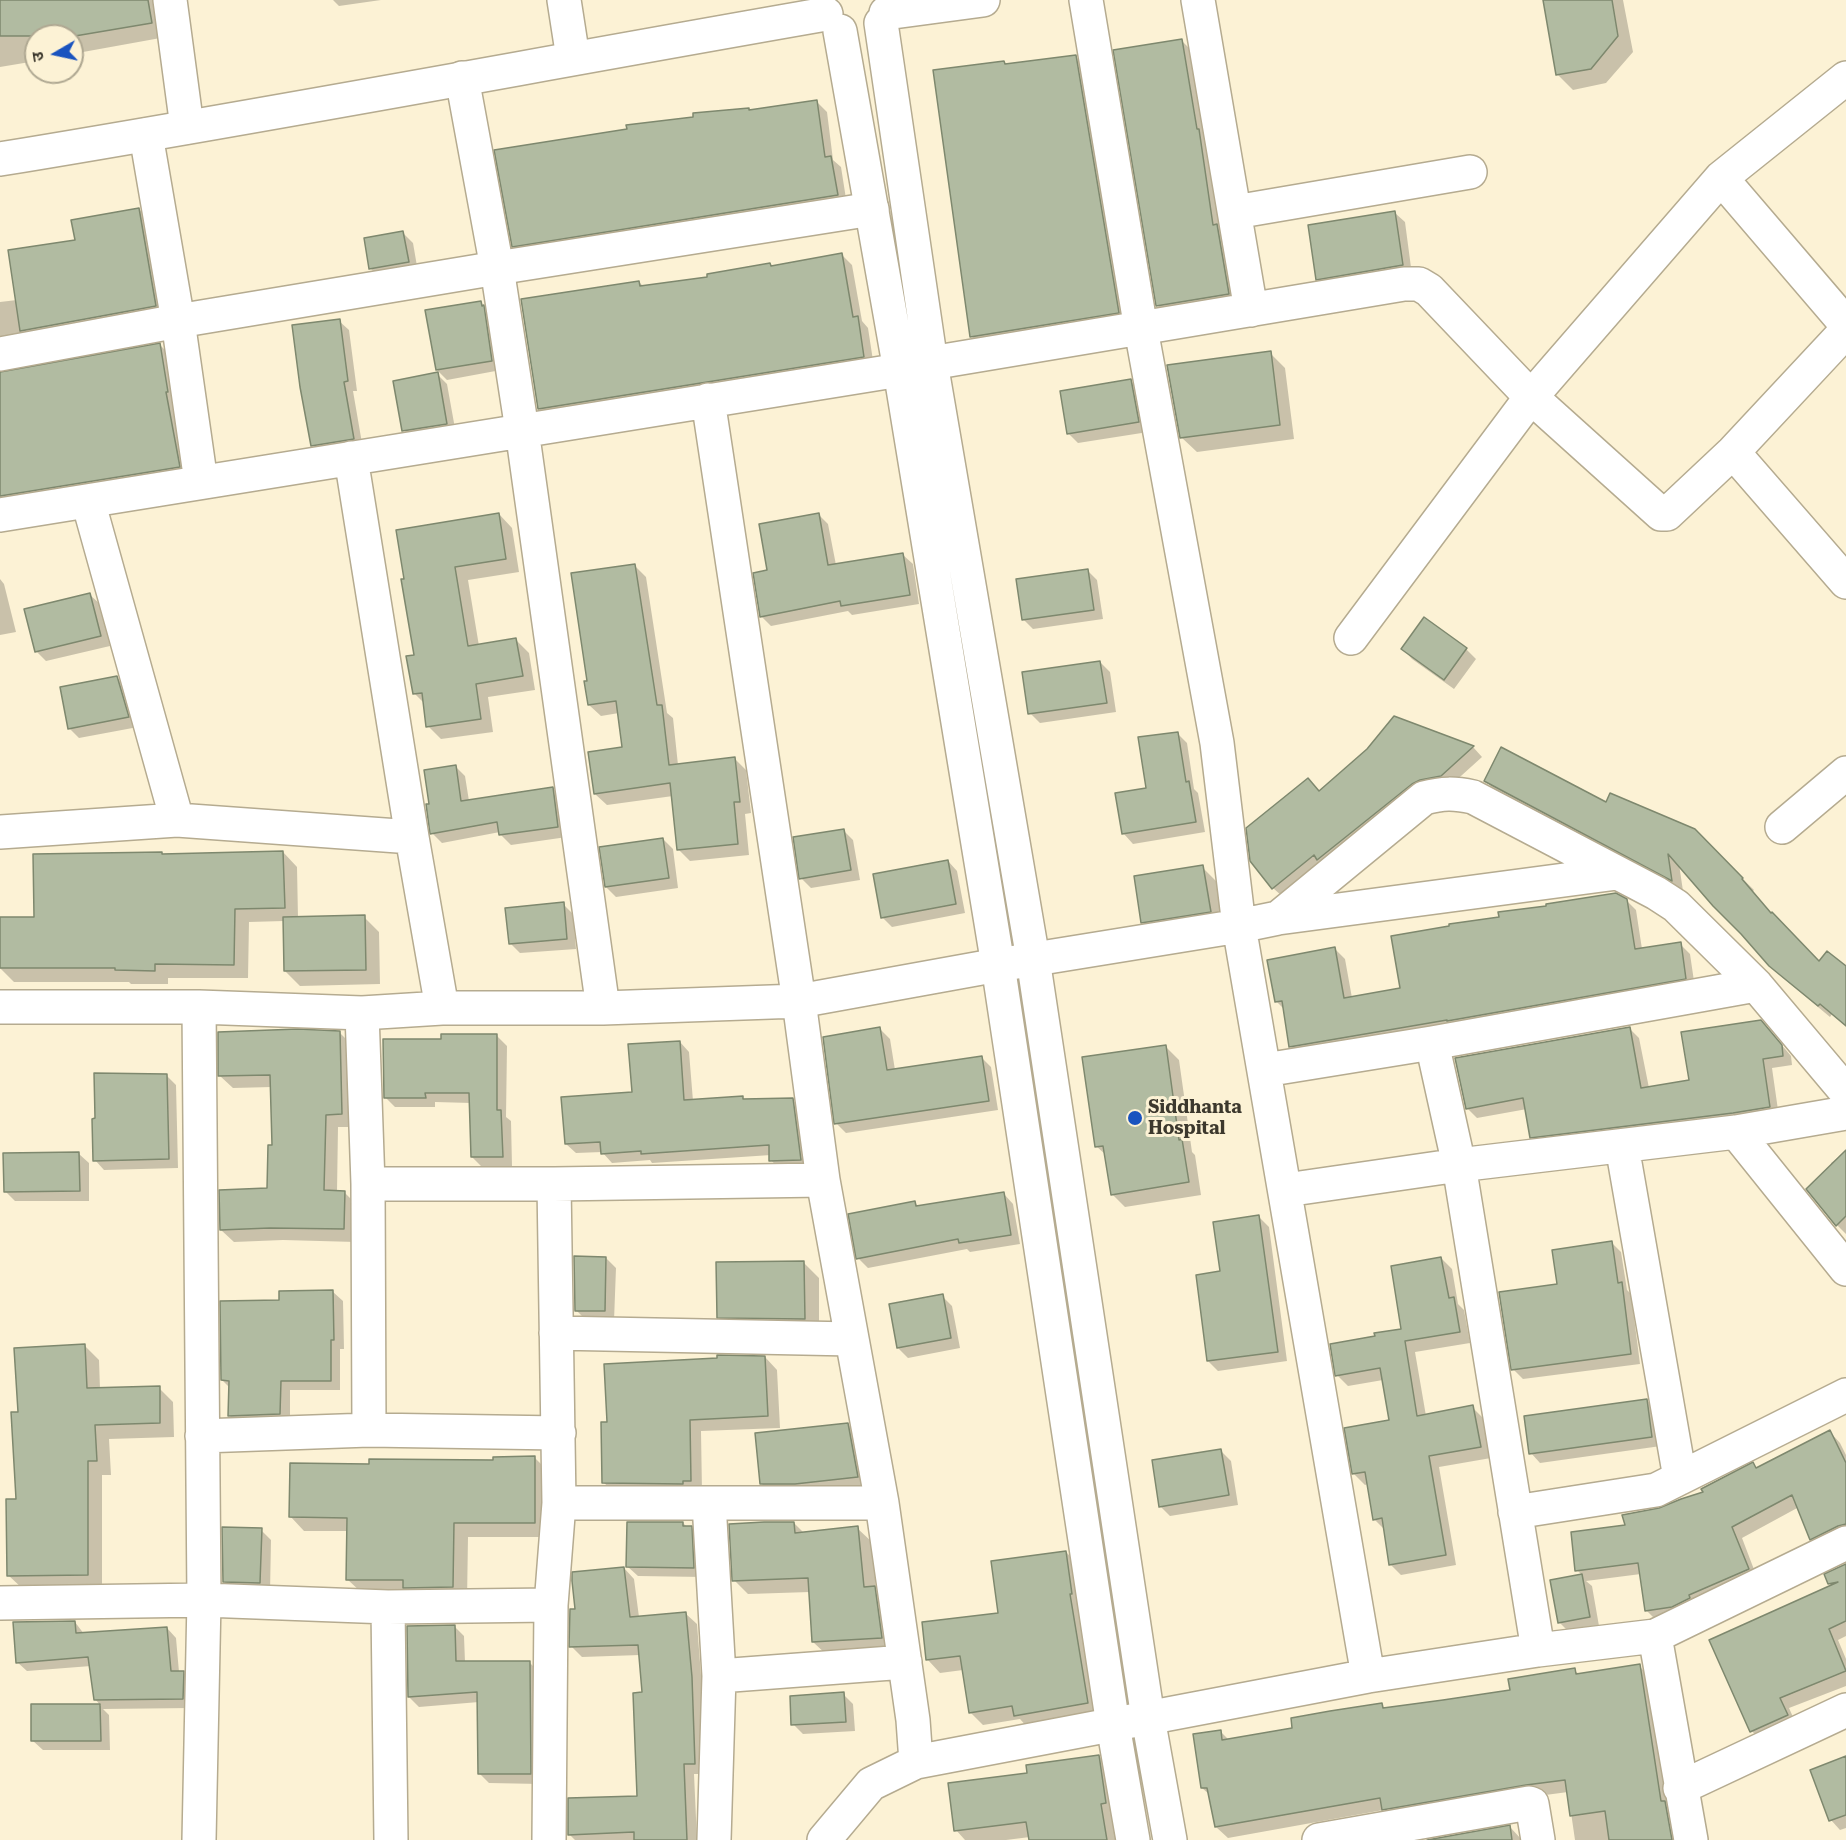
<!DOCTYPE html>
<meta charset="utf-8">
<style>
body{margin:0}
#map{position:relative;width:1846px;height:1840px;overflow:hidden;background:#fcf2d5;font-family:"Roboto Serif","Noto Sans Devanagari",serif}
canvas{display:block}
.north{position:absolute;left:24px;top:24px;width:60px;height:60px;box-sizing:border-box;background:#fcf2d5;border:2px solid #afa892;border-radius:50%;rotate:261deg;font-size:16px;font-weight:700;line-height:24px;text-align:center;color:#3c382d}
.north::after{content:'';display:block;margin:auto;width:21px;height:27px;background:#1953bf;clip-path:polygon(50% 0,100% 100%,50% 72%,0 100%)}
</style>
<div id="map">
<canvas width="1846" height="1840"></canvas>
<div class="north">उ</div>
</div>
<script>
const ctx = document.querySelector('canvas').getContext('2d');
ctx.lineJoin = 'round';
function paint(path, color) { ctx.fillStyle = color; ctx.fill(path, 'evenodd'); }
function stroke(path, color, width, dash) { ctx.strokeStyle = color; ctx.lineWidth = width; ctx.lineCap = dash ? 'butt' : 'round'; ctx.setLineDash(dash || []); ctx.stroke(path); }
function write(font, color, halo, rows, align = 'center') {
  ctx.font = font + ' "Roboto Serif",serif'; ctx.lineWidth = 6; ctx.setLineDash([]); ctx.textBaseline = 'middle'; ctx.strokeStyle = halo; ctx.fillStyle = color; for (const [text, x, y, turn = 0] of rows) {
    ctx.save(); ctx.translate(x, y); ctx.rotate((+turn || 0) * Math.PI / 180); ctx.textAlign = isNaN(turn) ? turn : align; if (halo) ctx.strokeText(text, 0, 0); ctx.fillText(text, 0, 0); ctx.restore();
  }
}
paint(new Path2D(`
 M0,0h160l6,37 -94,17v-18h-36v25l-36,6z
 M333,0h48l-42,6z
 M1544,0h79l10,52 -27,31 -33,7 -16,-16z
 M1181,40l15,15 48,254 -71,12 -15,-15z
 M1076,57l10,9 42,256 -146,25 -10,-10 -37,-266 69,-9 3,4z
 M817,102l10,10 6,48 8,7 6,38 -324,51 -9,-10 181,-128z
 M139,209l12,12 17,97 -168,34v-50l17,-2 60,-59z
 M1395,213l10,9 7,53 -85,14 -10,-10z
 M403,233l10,10 5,29 -38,6 -10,-10z
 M841,254l11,11 10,56 6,7 6,39 -324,52 -11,-10 100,-127 5,5 128,-20z
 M480,302l10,10 11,58 -54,10 -10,-10z
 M339,321l10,9 8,61h-4l10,58 -41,6 -9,-10z
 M160,345l12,12 19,122 -191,34v-139z
 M1270,353l15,15 9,71 -97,13 -16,-15z
 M437,374l10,10 9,50 -42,6 -10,-10z
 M1131,381l10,10 7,41 -70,11 -10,-10z
 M499,514l13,14 7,44 -51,8 11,66 37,-6 13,13 6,37 -47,7 5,35 -52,7 -13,-13 -3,-22 -11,-11 1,-37 -13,-76z
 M818,514l10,10 8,41 67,-10 10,9 6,40 -67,11 -4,-4 -77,15 -10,-10 8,-45z
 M634,565l12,12 21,136 6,5 5,47 57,-6 11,11 5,43 -6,1 4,41 -59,6 -11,-11 -6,-54 -66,9 -12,-11 29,-45 -5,-36 -18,3 -12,-11 -1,-23z
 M1087,570l10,10 6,39 -70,10 -10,-10z
 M0,579l4,5 12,48 -16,3z
 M90,595l10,9 10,42 -64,15 -10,-10z
 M1403,649h63l10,10 -22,30 -42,-30z
 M1100,662l10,10 6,40 -76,11 -10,-10z
 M117,678l10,10 11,39 -59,11 -10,-10z
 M1395,718l78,29 9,10 -31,28 -168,112 -10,-9 35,-108 12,12 49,-42z
 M1177,733l10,10 7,46 4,4 7,39 -72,12 -9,-10 -7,-40 31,-5z
 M455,766l10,10 4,25 84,-13 9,10 5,39 -56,8 -10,-10 -1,-3 -58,11 -10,-10 -1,-28z
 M1486,781l121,23 87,27 60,59 -2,2 19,22 48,49 27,5v58l-14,-12 -2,3 -47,-39 -104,-114 4,27 -186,-98z
 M843,830l10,10 7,40 -49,8 -10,-10z
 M663,839l10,10 5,39 -62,9 -10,-10z
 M283,852l14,15 1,51 66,-1 15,15 1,52 -80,2 -15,-15 -1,-50 -35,1 -1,56h-80v6h-37l-2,-2h-115l-14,-14v-50h36l126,-63z
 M948,861l9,10 8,42 -73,14 -10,-10z
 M1202,867l15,15 8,44 -68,11 -15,-15z
 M1626,900l10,10 6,39 38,-5 10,10 5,34 -395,68 -10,-10 -5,-36 -9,-9 59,-52 10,10 7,39 50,-9 49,-61z
 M563,904l10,10 3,35 -56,4 -10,-10z
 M1629,1028l10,10 10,50 41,-7 80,-50 21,25 1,9 -20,3 7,49 -238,30 -10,-10 -4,-28 -50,9 -10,-10z
 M880,1029l10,10 5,31 86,-13 10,10 7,43 -152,23 -10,-10z
 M339,1032l13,13 3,82h-17l-1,65h7l13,13 -1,37 -73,-2 -49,2 -13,-12 48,-40 5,-43 -2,-60 -39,1 -13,-12z
 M497,1036l10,10 -1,71 5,4 1,45 -30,1 -10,-10 -1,-54 -36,-1v5h-40l-10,-10 57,-57z
 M680,1042l9,10 4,49 49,-3 3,2 47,-1 10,10 8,60 -30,1 -9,-10v-5l-119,8 -2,-3 -38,3 -10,-11 -26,1 -10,-9 67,-51z
 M1165,1046l14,14 13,92 3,3 6,40 -76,12 -13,-13 -6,-39 -10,-9z
 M166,1075l10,10 2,83 -74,2 -9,-10z
 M1846,1152v82l-9,-9 -6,-62z
 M79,1154l10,9v38h-74l-10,-10z
 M1004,1194l9,10 7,40 -50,8 -3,-3 -99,19 -10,-10 57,-55 4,4z
 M1259,1217l10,10 18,134 -69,10 -10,-10 13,-89z
 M1611,1242l10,10 6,38 4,4 9,70 -117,15 -10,-10 46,-84z
 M606,1258l10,10 -2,53 -28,-1 -10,-10z
 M1441,1258l11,11 6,35 6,6 6,33 -55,9 11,64 46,-9 11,11 8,40 -52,9 17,98 -55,10 -11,-11 -5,-34 -11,-11 -6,-35 -3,1 -11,-11 -8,-44 44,-9 -7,-41 -35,6 -11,-11 66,-45z
 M804,1263l15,15v56l-85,-2 -16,-15z
 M333,1292l10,9 1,48h-4v41h-50v34l-50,2 -10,-10v-28l-8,-8 58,-78z
 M942,1296l10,10 8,42 -52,10 -10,-10z
 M84,1345l15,15 1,29 59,-1 14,14 1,35 -65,2 2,36h-9v114h-79l-15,-14 10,-74 1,-88z
 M765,1357l12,13 3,58 -79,3 1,61 -86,2 -13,-12 5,-59z
 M1647,1400l9,10 5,36 -121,17 -9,-10z
 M848,1424l15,16 9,52 -95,7 -15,-15z
 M1830,1432l10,11 6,12v83l-24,11 -11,-10 -12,-32 -57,31 16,42 -101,41 -11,-11 -5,-36 -55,7 6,5 7,40 -30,6 -10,-10 -7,-41 31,-5 -6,-6 50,-44 33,-16 45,-17 48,-29 4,5z
 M1221,1451l10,10 7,44 -68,11 -10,-10z
 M535,1458l14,14v65h-81l-1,64 -105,-8 -15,-14 1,-48h-44l-14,-15 205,-54z
 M683,1523l4,4h4l10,10 2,40 -65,-1 -10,-9z
 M794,1523l10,10 53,-5 15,14 4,47 12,13 8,50 -68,4 -15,-14 -3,-50 -62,2 -14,-14z
 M261,1530l10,10 -1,53 -36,-2 -10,-10z
 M1066,1552l13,13 21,151 -72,12 -8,-9 -37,6 -13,-13 -7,-42 -23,3 -12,-13 72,-46z
 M1846,1566v70l-8,4 8,19v27l-57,22 8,18 -35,16 -10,-11 81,-145 -4,-3z
 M624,1568l10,11 5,38 47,-3 11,10 5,64 3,86h-11l3,66h-122l-6,-6 70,-37 4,-103 -3,-39 -58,2 -11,-11 5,-36z
 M75,1622l9,12 83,-6 9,10 3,34h4l10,10 -1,26 -89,1 6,6 1,35h-67l-10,-9v-35h68l-6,-7 -4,-33 -64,5 -10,-9z
 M454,1626l10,10 1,26 65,1 10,10v111l-51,-1 -10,-10v-71l-60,5 -10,-10z
 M1639,1666l12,12 30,162h-106l-7,-48 -173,23 -6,-6 -161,29 -12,-11 -6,-32 -8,-7 18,-57 9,9 65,-10 87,-25 5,4 125,-18 63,-21 6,5z
 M843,1694l10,10 2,27 -52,3 -10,-10z
 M1099,1756l14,14 5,70h-88v-3l-24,3h-41l-9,-10 72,-56z
 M1846,1758v70l-6,2 -9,-10z
 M1510,1827l12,13h-86z`), '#0003');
const building = new Path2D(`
 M0,0h148l4,23 -77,13h-75z
 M1543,0h69l6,36 -27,33 -35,6z
 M1182,39l15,90h2l14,96 4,-1 12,70 -73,12 -43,-256z
 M1076,55l43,258 -149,24 -37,-267 71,-9 1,3z
 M817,100l8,57 6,-1 7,39 -326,52 -18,-97 133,-21 -1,-4 67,-8v-4l56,-5v2z
 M139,208l17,98 -136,25 -12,-81 67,-10 -4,-20z
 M1395,211l8,54 -87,15 -8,-55z
 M403,231l6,31 -40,7 -5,-31z
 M842,253l11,64 5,-1 6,41 -326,52 -17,-110 118,-18 1,5 67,-9v-3l63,-11 1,3z
 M481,301l1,5 2,-1 8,56 -56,9 -11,-60z
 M340,319l8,62 -4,1 10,57 -43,7 -11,-59 -8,-62z
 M160,343l8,49h-2l14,75 -180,29v-124z
 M1271,351l9,74 -100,13 -13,-73z
 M438,372l9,52 -45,7 -9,-50z
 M1131,379l8,43 -72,12 -7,-43z
 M499,513l7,46 -51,8 13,79 48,-8 7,38 -47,8 5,35 -55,8 -4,-34 -9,1 -7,-38 8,-1 -13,-76h3l-8,-49z
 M819,513l9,52 75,-12 7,42 -69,11 -1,-5 -80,16 -7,-44 14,-3 -8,-46z
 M635,564l22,141h5l7,60 66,-8 5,45h-6l4,42 -61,6 -7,-67 -76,11 -6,-42 34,-5 -6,-46 -28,4 -4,-24h3l-16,-108z
 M1088,569l6,41 -72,10 -6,-41z
 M90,593l11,43 -66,16 -11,-43z
 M1424,617l43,31 -23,32 -43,-31z
 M1100,661l7,42 -79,11 -6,-42z
 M117,676l12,41 -61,12 -8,-42z
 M1394,716l80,30 -33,30 -21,4 -8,4 -95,76 -3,-5 -42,34 -22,-28 -4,-33 62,-50 11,13 48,-42z
 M1178,732l8,50 3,-1 7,41 -74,12 -7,-41 31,-5 -8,-51z
 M1501,747l105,55 4,-9 85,36 48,49 -1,1 29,34 1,-1 47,49 8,-10 19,15v60l-26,-22 -2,2 -49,-40 -28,-32 -28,-28 -45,-52 4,27 -188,-100z
 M456,765l5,36 92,-14 5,40 -59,8 -2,-13 -67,12 -4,-30h3l-5,-34z
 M844,829l7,41 -52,9 -6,-42z
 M663,838l6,40 -64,9 -6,-40z
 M283,851l2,57 -50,1 -1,56 -79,-1v7l-40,-1v-2h-115v-51h34l-1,-63 129,-2v2z
 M948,860l8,44 -75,14 -8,-44z
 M1203,865l8,47 -70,11 -7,-47z
 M1616,893l11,6 8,50 46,-7 5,37 -239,42v-1l-158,27 -7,-46 -7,1 -8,-42 68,-13 9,51 56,-10 -9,-52 58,-10v-2l50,-7 -1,-5 48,-6v-2z
 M564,902l3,37 -58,5 -4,-36z
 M365,915l1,55 -82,1 -1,-54z
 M1761,1020l21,25 1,11 -20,3 7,48 -37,6 -203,25 -7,-40 -57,11 -11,-51 175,-31 11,61 48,-8 -8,-48z
 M880,1027l7,43 95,-14 7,45 -155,23 -11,-87z
 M298,1029l42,2 2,83 -16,1 -2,75 21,1 -1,38 -74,-1 -50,2 -1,-40 48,-2 1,-43h4l-2,-70 -52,1v-44z
 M441,1034h56v76h4l2,47h-32l-2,-64h-44l1,5h-42l-1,-59h58z
 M680,1041l4,59 59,-4v3l50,-1 8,62 -32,1v-16l-128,9v-3l-40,3 -1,-12 -35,2 -4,-47 71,-5 -4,-48z
 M1166,1045l13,95 3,-1 7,43 -78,13 -8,-49 -8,1 -13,-90z
 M94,1073l73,1 2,85 -76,2 -1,-42 3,-1z
 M1846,1150v66l-10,10 -30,-37z
 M79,1152l1,39 -76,1 -1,-39z
 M1004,1192l7,43 -52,8 -1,-4 -102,20 -8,-45 67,-13 1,5z
 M1259,1215l19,137 -71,9 -11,-86 24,-4 -7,-49z
 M1612,1241l6,42 4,-1 9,72 -120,16 -12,-78 58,-8 -5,-34z
 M574,1256l32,1 -1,54h-30z
 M1441,1257l8,41 5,-1 6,35 -55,9 12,75 56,-11 8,42 -52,9 17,99 -57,10 -7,-47 -9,2 -8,-48 -13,2 -8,-46 45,-8 -9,-52 -45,8 -5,-32 45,-8 -1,-3 27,-4 -10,-63z
 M804,1261l1,58 -88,-1 -1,-56z
 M333,1290l1,50h-3v41h-50l-1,33 -52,2 1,-35 -8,-1 -1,-79 59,-1v-9z
 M943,1294l8,44 -54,10 -8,-44z
 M85,1344l2,44 73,-2v37l-65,2 2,36h-9v114l-81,1 -1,-77h10l-5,-87h7l-4,-64z
 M717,1355l48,1 3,60 -78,4 1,61h-8v3l-81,-1 -1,-61h6l-3,-58 113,-6z
 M1647,1399l5,38 -123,17 -5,-38z
 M848,1423l10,54 -63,7h-35l-5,-51z
 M1830,1430l16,33v61l-8,2 -28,14 -18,-45 -60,32 17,42 -60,26 1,3 -18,9 -27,4 -7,-48 -63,8 -4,-39 54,-7 -3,-10 37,-7 22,-9 22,-7 -2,-3 52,-27 3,6z
 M1221,1449l8,46 -70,12 -7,-47z
 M535,1456v67h-81l-1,64 -50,1v-8h-57l1,-62 -58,-1 1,-54 79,1v-5l124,1v-3z
 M627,1522h56v4h9l2,42 -68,-1z
 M764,1522h30l1,11 63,-7 6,61 11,-1 7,52 -70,4 -4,-64 -76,3 -3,-57z
 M222,1527l40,1 -2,55 -37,-1z
 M1066,1551l6,43h-2l18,109 -74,13 -2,-10 -43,7 -9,-57 -34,4 -4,-38 76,-9 -7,-52z
 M1846,1564v57l-17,8 17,42 -66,27 8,17 -38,17 -41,-92 129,-58 -10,2 -4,-10z
 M624,1567l6,50 56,-5 6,65 3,87h-11l3,76h-53v-8l-66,3v-37l69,-2 -4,-103 9,-1 -4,-47 -69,2 1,-38h5l-3,-28v-9z
 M1582,1574l8,43 -32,6 -8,-43z
 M75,1621l1,12 91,-6 4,44h13l-1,28 -89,1 -6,-43 -72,6 -3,-41z
 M455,1625l1,36h74l1,113h-53l-1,-82 -69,5 -1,-71z
 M1640,1664l21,137h4l7,39h-63l-4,-29 -35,5 -5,-36 -39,5 -144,25 -2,-12 -165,29 -8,-39h-6l-8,-54 28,-4 1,10 70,-12 -1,-10 39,-7 52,-8 1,5 60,-8 67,-10 -2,-11 67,-11 1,6z
 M844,1692l2,30 -55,3 -1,-29z
 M31,1704h69l1,37h-70z
 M1099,1755l7,48 -5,1 6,36h-78l-3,-18 -72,9 -6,-48 79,-10 -1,-8z
 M1846,1756v59l-17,6 -19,-51z
 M1510,1825l2,15h-85z`);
paint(building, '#b1bba1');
stroke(building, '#7e886e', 1.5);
const minor = new Path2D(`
 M170,0l17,127
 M564,0l9,58
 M1086,0l55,329 76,414 22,183 129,750
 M1198,0l53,310
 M462,78l35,190 25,162 81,578
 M146,135l32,186 23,161
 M1721,178l125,146
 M1235,212l235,-40
 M0,354l178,-33 319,-53 375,-59
 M708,400l91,601 24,179 59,323 31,217 3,42
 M1733,452l113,130
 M351,458l61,379 30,171
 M88,501l89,319
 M0,515l900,-145 31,-7 473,-79h15l10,6 102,107 130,117h6l66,-62 113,-121
 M1351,638l180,-241 190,-219 125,-100
 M1782,827l64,-54
 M0,832l177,-12 235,17
 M1278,918l146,-120c19,-5 30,-5 49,-1l183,96 20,13 80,79 90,107
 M0,1007h199l163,6 80,-5h161l196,-7 199,-36 241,-39 39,-8 339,-45
 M199,1007l5,593 -5,240
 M362,1013l6,171 1,246
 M1432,1043l27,122 79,485
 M1265,1070l167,-27 324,-58
 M1736,1132l110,137
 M1622,1146l58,332
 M368,1184h186l269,-4
 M1286,1190l173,-25 277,-33 110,-19
 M556,1333l296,6
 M202,1436l167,-6 190,3
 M559,1503h323
 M709,1503l10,173 -5,164
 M1515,1512l141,-22 190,-95
 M0,1603l204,-3 184,7 163,-2
 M388,1607l3,233
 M1655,1636l36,204
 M719,1676l186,-14
 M1680,1788l166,-78
 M549,1840l2,-235 8,-102 -5,-319
 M824,1840l47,-56 45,-22 452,-86 170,-26 117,-14 191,-93
 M1319,1840l210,-37 3,1 6,36`);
const tertiary = new Path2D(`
 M886,13l97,-13
 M881,23l50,340 102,596 115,759 22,122
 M840,31l60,339 98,595 115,760 20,115
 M0,159c276,-45 550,-97 826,-145`);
stroke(minor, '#b5ab90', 36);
stroke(tertiary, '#b5ab90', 36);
stroke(minor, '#fff', 33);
stroke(tertiary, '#fff', 33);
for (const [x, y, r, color] of [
 [1135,1118,8,"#1953bf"]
]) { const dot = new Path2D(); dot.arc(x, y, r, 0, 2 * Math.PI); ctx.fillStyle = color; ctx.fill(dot); stroke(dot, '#fcf2d5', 2); }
write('bold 18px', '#3c382d', '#fcf2d5', [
 ["Siddhanta",1148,1108],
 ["Hospital",1148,1129]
], 'left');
</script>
